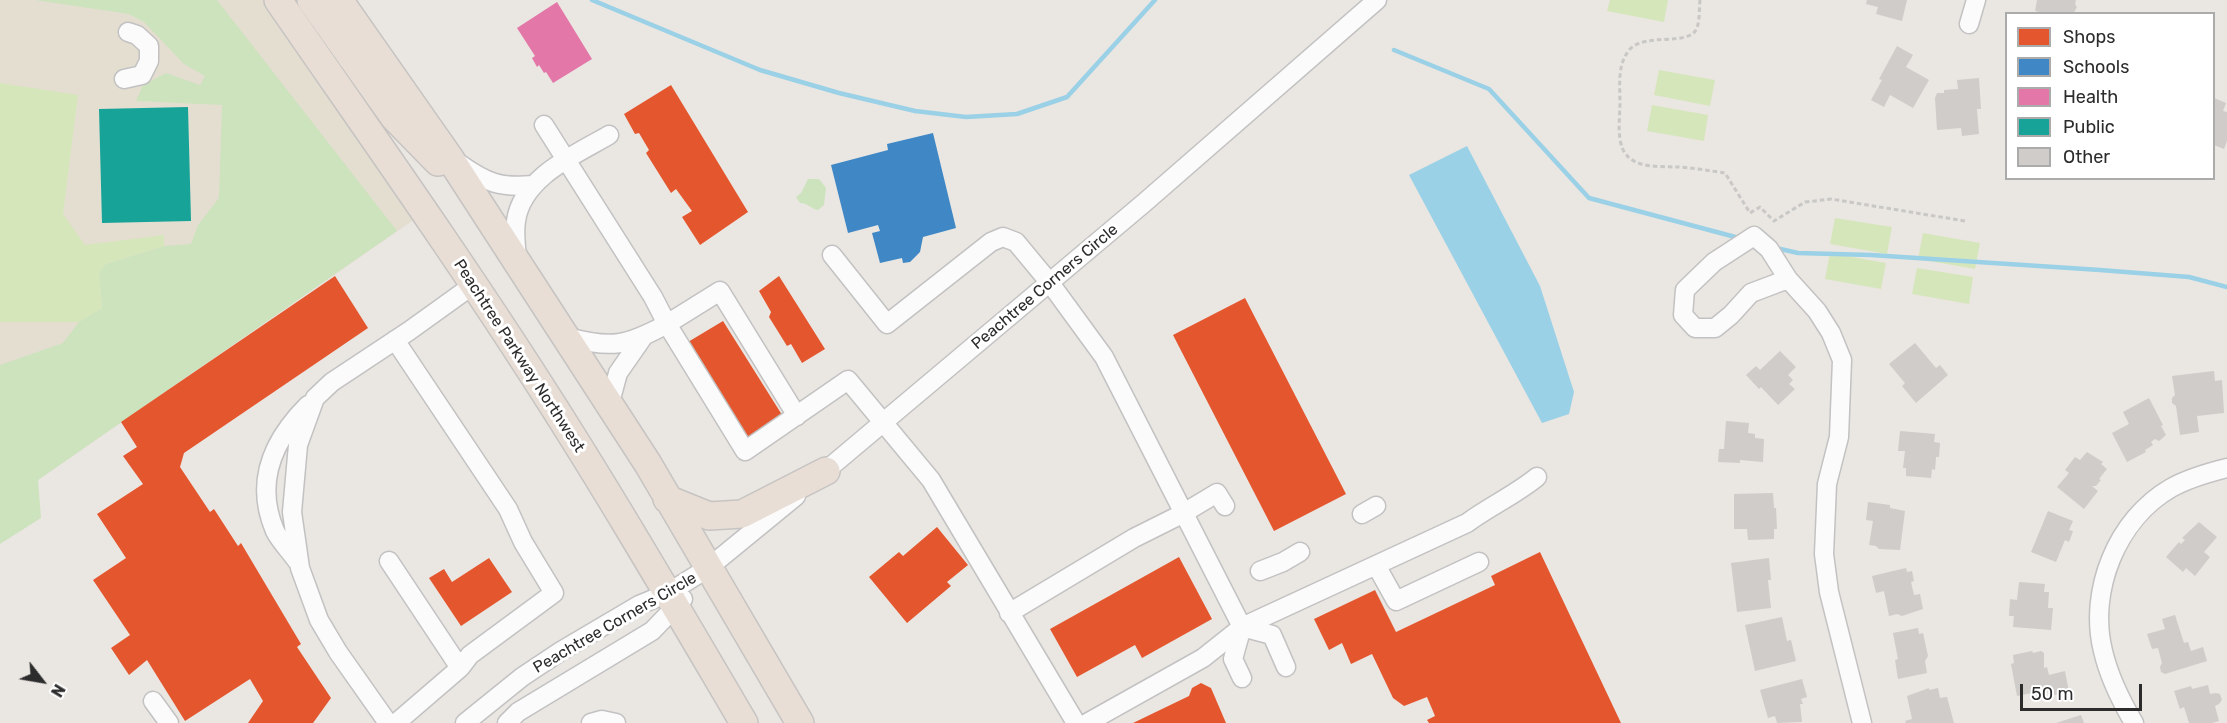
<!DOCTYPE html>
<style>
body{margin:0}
#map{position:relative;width:2227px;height:723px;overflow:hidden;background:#eae6e2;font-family:Rubik,sans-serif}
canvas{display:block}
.legend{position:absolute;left:2005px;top:12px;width:210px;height:168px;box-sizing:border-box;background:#fff;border:2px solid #ababab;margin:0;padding:8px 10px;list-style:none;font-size:18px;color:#2c2c2c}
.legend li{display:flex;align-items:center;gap:12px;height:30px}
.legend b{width:30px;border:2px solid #ababab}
.north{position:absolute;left:12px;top:651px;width:60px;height:60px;-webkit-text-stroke:4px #fff;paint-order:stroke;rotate:121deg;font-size:16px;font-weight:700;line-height:24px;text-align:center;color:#2c2c2c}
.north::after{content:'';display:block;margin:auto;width:21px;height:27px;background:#2c2c2c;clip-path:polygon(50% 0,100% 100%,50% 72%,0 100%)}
.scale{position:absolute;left:2020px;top:684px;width:122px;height:27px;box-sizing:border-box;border:3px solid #2c2c2c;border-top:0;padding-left:8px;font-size:18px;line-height:21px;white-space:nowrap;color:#2c2c2c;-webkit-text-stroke:4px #fff;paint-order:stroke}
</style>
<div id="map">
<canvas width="2227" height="723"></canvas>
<ul class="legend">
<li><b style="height:16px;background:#e4572e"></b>Shops</li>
<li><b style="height:16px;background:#3f88c5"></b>Schools</li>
<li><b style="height:16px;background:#e377a8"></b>Health</li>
<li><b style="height:16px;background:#17a398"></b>Public</li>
<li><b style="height:16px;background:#cfccc9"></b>Other</li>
</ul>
<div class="north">N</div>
<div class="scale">50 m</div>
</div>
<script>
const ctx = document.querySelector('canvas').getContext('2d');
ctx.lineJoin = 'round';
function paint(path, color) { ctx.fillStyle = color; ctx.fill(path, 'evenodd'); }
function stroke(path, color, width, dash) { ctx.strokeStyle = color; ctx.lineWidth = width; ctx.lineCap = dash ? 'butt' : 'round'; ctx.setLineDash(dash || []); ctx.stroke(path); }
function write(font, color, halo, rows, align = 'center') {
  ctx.font = font + ' Rubik,sans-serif'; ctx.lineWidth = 6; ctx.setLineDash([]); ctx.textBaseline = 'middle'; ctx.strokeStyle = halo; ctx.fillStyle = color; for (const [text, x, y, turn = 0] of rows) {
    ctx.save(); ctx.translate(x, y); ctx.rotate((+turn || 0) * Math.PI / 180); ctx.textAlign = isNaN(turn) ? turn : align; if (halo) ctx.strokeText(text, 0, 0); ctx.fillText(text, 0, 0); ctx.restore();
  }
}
paint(new Path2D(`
 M0,0h279l152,208 -403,279 -28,-1z`), '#e4ded1');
paint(new Path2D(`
 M35,0h182l180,231 -359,249 3,38 -41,26v-179l63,-22 16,-21 23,-14 -3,-36 7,-8 58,-18 27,-2 7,-19 21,-27 3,-93 -86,-4 7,-16 23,-12 34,12 5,-9 -21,-12 -40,-42 -15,-8z
 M808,179h11l7,9 -2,17 -6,5c-7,-1 -10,-7 -18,-7l-4,-6 5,-4z`), '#cce3bd');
paint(new Path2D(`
 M1610,0h58l-4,22 -57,-11z
 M1659,70l56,10 -5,26 -56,-11z
 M0,83l78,12 -15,119 22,31 79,-10v11l-58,18 -7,9 3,35 -23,14h-79z
 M1652,105l56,10 -4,26 -57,-10z
 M1835,218l57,9 -5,27 -57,-10z
 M1923,233l57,10 -5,26 -57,-10z
 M1830,253l56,10 -5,26 -56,-10z
 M1917,268l56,9 -4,27 -57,-10z`), '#d6e6bb');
paint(new Path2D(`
 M1467,146l73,140 34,106 -5,22 -27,9 -133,-248z`), '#9ad1e6');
paint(new Path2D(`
 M671,85l77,127 -48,33 -18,-28 10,-6 -16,-22 -5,4 -25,-40 3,-3 -10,-17 -4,1 -11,-20z
 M335,276l33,52 -184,125 -4,14 30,45 4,-3 24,37 3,-3 60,101 -4,3 34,51 -18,25h-65l15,-22 -13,-22 -65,42 -38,-61 -18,15 -18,-27 19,-13 -37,-55 33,-22 -29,-44 46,-30 -20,-28 14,-9 -16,-25z
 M779,276l46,73 -23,14 -11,-19 -4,2 -18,-29 2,-5 -12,-21z
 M1245,298l101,196 -72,37 -101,-196z
 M723,321l61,97 -38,25 -63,-98z
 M937,527l31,38 -21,17 4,4 -44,37 -38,-46 30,-25 4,4z
 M1540,552l81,171h-192l-2,-3 8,-4 -8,-19 -23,9 -11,-8 -21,-44 -21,10 -9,-21 -13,7 -15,-31 61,-29 21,42 99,-47 -4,-9z
 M1179,557l33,62 -70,39 -7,-13 -58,32 -27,-48z
 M489,558l23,34 -51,34 -32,-48 15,-9 8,13z
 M1201,683l10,5 15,35h-93l56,-27 3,-8z`), '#e4572e');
paint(new Path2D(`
 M933,133l23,95 -33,9 -3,15 -10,10 -7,1 -1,-5 -22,5 -8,-30 8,-2 -2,-6 -30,8 -17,-68 57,-15 -1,-6z`), '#3f88c5');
paint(new Path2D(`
 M557,2l35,57 -39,24 -7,-11 -2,1 -5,-8 -2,2 -5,-9 3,-2 -18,-28z`), '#e377a8');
paint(new Path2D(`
 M188,107l3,114 -89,2 -3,-114z`), '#17a398');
stroke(new Path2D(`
 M592,0l168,70 79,23 76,18 51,6 51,-3 50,-17 88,-97
 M1394,50l95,39 100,109 150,40
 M1776,248l22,5 73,2 229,15 89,7 38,10`), '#9ad1e6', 4.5);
paint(new Path2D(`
 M1867,0h40l-5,21 -26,-7 2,-7 -12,-3z
 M2037,0h39l-1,4 2,3 -4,7h-26l-12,-3z
 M1897,46l16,9 -7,12 23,13 -16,28 -23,-13 -6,12 -13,-7 11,-20 -3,-1z
 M1979,78l2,31h-4l2,25 -17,2 -1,-8 -24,2 -2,-32 2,-5h7v-3l14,-1 -1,-9z
 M2214,98l12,5 -3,8 4,1v29l-3,8 -10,-4z
 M1915,343l21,25 4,-3 8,10 -32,28 -14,-17 3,-3 -16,-19z
 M1780,351l16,16 -8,8 5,5 -4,4 6,5 -17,16 -17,-18 -2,2 -13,-14 10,-9 4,4z
 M2214,371l1,10 7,-1 2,33 -27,3 2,16 -19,3 -4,-29 -4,-3v-5l3,-3 -3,-19z
 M2149,398l14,27 -2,1 5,9 -7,6 -4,-2 -4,3 2,3 -8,5 1,2 -19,10 -15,-29 17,-9 -6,-12z
 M1726,421l23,2 -1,10 7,1v4l9,1 -1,23 -23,-2v3l-22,-1 1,-13h5z
 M1900,431l35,3 -1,8 6,1 -1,14h-3l-1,13 -3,-1 -1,9 -25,-2v-8h-3l2,-17h-7z
 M2087,452l16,10 -2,2 6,5 -8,10 2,1 -5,6h-4l6,5 -14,18 -27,-22 12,-14 -4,-3 10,-13 5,3z
 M1773,493l1,15h2l1,21h-3v10l-26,1 -1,-11h-13v-35z
 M1868,502l22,3v3l15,3 -5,39 -21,-1 -3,-3 -7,-1 4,-24 -7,-1z
 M2048,511l25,10 -4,9 4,1 -4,11 -4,-2 -9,22 -25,-10z
 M2199,522l18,15 -13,15 6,5 -15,19 -9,-8 -3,4 -17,-15 13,-15 2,2 4,-4 -3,-2z
 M1769,558l2,22h-3l3,28 -34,4 -6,-49z
 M1906,568l1,4 5,-1 2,10 -3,1 3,13 6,-1 3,15 -21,7 -5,-2 -8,2 -5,-25 -8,2 -4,-17z
 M2019,582l26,2 -1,8h5l-1,16h5l-2,22 -38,-3 1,-11h-5l1,-17 7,1z
 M2175,615l9,28 4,-1 3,9 12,-4 4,14 -42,13 -4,-2 -1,-5 2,-4 -4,-15 -6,1 -5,-15 18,-5 -3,-10z
 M1782,617l5,24 4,-1 5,21 -41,10 -10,-46z
 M1918,628l1,6 4,-1 5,23 -3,5 2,12 -29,6 -3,-19 3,-1 -5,-26z
 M2032,651l1,2 8,-2 3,2v15l3,-1 2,8 16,-4 4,21 -20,4 -2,-6 -30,6 -6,-32 3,-1 -1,-8z
 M1802,679l5,18 -6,2 2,5h-3l2,18 -25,1 -2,-7 -7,2 -8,-28z
 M2208,685l2,9 6,-1 4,1 2,6 -3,4 -4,2 4,15 -7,2h-23l-5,-16 -4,2 -6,-18 17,-5 1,3z
 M1929,688v2l9,-2 2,10 7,-1 7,26h-48l-1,-2 7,-2 -5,-23z
 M2081,715l3,8h-28z`), '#cfccc9');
const minor = new Path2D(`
 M1969,24l7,-24
 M124,79l18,-4 7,-14v-15l-12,-11 -9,-3
 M544,125l109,172 14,27 53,-33 77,125
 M460,164c27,19 40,24 73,21
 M832,255l55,69 104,-82 12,-5 13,5 34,41 54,74 138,270 -9,32 9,19
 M517,258c-1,-12 -3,-25 -1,-37 6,-44 59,-66 93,-86
 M1788,279l-37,14 -20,22 -16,13h-20l-12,-13 2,-25 29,-28 40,-26 15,13 19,30 29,32 14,22 11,27 -3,77 -12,47 -3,70 5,38 33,131
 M567,337c45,12 59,9 100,-13l78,127 103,-71 83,100 145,243
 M395,340l113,169 15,33 31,51 -84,62 -10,13
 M609,406l9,-33 25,-36
 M817,478l327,-275 233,-203
 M1362,514l14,-8
 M297,561c-7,-10 -17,-20 -22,-30 -21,-49 -2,-91 33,-126
 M389,561l71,107 -64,55
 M1376,565l20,36 83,-39
 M1260,571l23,-9 17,-10
 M1009,613l125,-75 48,-24 35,-21 8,13
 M1242,627l30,8 14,32
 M153,701l16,22
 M388,723l-50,-71 -19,-32 -19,-52 -8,-56 6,-67 17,-47 17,-16 77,-51 64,-46
 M465,723l57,-46 39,-26 78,-46 29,-12 40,-25 88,-72
 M507,723l11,-11 134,-81 31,-32
 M591,723l11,-3 14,3
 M1087,723l116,-65 39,-31 225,-104c23,-17 48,-28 70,-46
 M2134,723c-13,-22 -25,-46 -31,-72 -15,-60 14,-132 68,-163 18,-10 36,-15 56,-20`);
const highway = new Path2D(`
 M278,0c89,129 180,257 265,390 70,109 135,221 201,333
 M311,0l83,117 44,45
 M339,0l110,157 199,307 152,259
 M667,499l42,17 33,-2 84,-43`);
stroke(minor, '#c3c2c2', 21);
stroke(highway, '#c6c4c2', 30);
stroke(new Path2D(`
 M1700,0c-1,9 0,19 -3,28 -8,19 -50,4 -67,21 -13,15 -10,35 -10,53 0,12 -2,25 0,37 4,30 33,27 55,28 14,0 36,4 50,6l25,40 10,-6 14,14 31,-19 26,-3 134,22`), '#c8c8c7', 3, [4.5, 3]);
stroke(minor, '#fcfbfb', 18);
stroke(highway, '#e8ded5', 27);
write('16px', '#2c2c2c', '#fff', [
 ["Peachtree Corners Circle",1045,287,-40],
 ["Peachtree Parkway Northwest",519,356,57],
 ["Peachtree Corners Circle",615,623,-30]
]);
</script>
